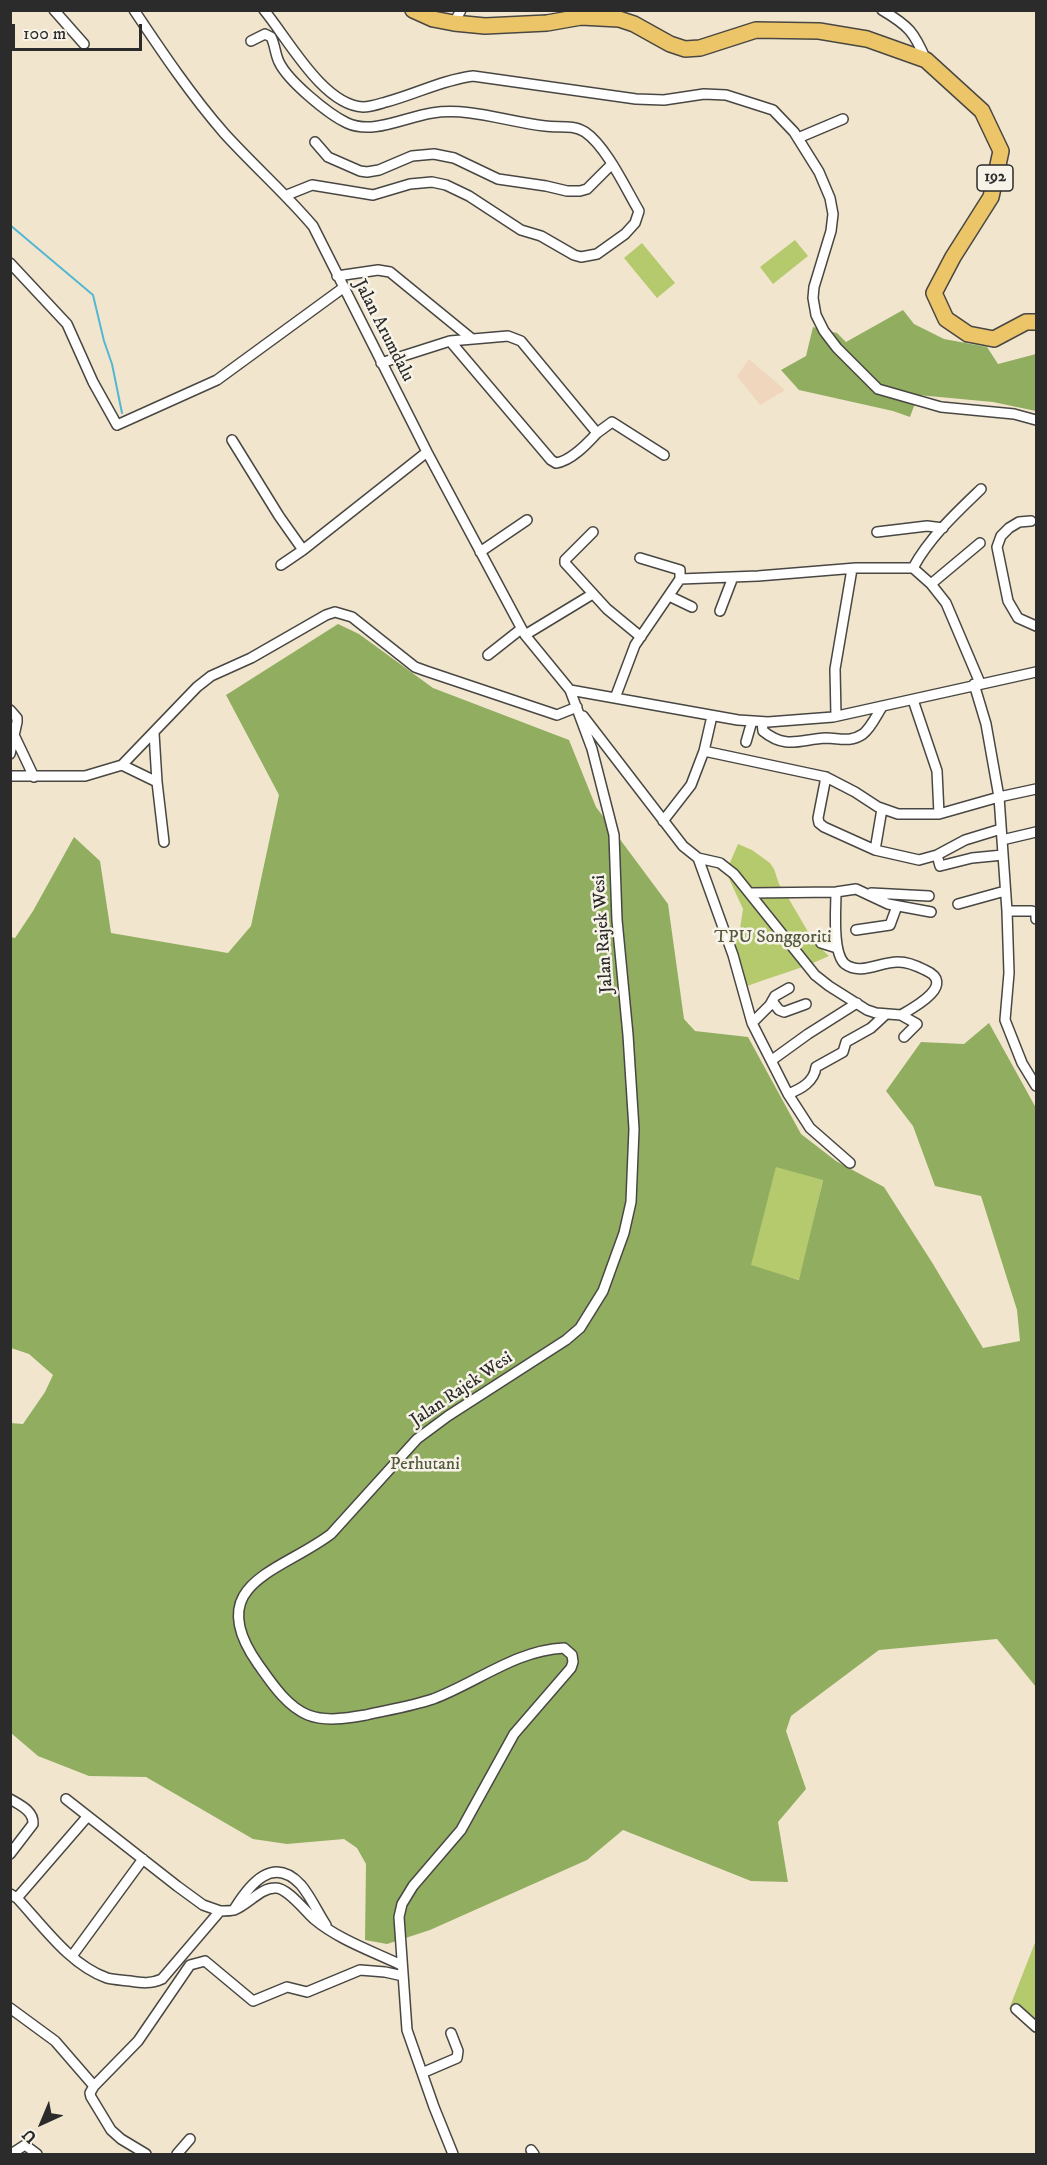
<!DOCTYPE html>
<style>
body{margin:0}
#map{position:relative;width:1047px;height:2165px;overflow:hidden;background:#f1e6cd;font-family:"IM FELL DW Pica",serif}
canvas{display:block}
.frame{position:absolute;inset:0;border:12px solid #2b2b2b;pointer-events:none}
.north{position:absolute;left:12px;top:2093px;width:60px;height:60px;-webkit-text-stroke:4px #f7f3e8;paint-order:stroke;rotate:224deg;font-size:16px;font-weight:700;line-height:24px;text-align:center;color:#2b2b2b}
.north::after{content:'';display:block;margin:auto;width:21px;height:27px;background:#2b2b2b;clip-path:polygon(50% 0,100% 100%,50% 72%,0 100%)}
.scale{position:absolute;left:12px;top:24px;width:130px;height:27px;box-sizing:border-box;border:3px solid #2b2b2b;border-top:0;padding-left:8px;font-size:18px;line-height:21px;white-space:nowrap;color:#2b2b2b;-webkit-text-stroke:4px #f7f3e8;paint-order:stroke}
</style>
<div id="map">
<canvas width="1047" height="2165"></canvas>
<div class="frame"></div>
<div class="north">U</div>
<div class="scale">100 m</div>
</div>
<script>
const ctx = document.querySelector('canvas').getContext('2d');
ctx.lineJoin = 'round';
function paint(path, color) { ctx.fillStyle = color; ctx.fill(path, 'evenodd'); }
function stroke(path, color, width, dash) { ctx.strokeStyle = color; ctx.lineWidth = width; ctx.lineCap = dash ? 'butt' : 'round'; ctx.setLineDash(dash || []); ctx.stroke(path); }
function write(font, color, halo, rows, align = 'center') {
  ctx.font = font + ' "IM FELL DW Pica",serif'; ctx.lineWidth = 5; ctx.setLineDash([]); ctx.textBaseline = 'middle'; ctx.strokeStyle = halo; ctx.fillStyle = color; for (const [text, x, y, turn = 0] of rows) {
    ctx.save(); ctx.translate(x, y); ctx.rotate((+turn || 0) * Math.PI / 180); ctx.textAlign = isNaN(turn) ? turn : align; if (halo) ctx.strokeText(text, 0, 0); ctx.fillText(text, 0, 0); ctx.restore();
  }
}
paint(new Path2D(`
 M749,359l36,31 -25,15 -23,-29z`), '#efd6bc');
paint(new Path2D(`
 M795,240l13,16 -35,28 -13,-17z
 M642,243l33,40 -18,15 -33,-40z
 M738,844l14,6 18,13 4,6 5,15 7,10 28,48 15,14c-27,13 -56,20 -84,31l-18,-56 13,-2 3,-20 -17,-37z
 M776,1166l47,13 -23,101 -50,-14z
 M1036,1940v93l-27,-24z`), '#b5c96d');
paint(new Path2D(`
 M903,310l11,14 30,15 43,8 11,17 38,-10v57l-43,-9 -75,-7 -8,22 -17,-6 -94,-21 -18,-20 25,-14 7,-29 24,6 9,9z
 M338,624l21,10 74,54 136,52 27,67 72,97 16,115 11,12 53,6 53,97 35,27 48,26 49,77 50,84 37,-7 -3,-31 -36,-114 -46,-10 -22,-60 -27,-35 35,-49 43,2 25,-21 47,85v579l-39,-48 -118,11 -88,66 -5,15 20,58 -28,33 10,60 -37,-1 -128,-51 -36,30 -157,70 -43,14 -22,-4 1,-76 -9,-16 -13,-9 -57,5 -34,-5 -107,-62 -57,-1 -51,-20 -27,-23 -1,-310 13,1 22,-32 8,-17 -24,-21 -18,-6 -1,-411 5,1 18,-27 41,-74 26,24 11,72 117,20 23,-27 28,-131 -53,-100zM776,1167l47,13 -24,100 -48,-15z`), '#90ad60');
stroke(new Path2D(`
 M10,225l83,70 11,46 8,23 10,49`), '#53b6d2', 2);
const street = new Path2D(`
 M54,10l30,34
 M134,10c28,42 57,85 90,123 29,32 61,60 89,93l114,226 98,183 45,55 22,59 22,86 3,85 11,115 6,94 -3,73 -7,31 -21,58 -23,37 -14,12 -118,76 -31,23 -86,95c-50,38 -130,49 -73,130 13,18 28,42 50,51 18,7 40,3 58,0 22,-5 46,-9 67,-16 43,-16 83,-49 131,-51l8,7 1,7 -2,6 -57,66 -53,96 -48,56 -11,18 -3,13 8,113 27,77 19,47
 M264,10c24,29 59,95 99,97 7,0 16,-3 23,-5 30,-8 56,-22 87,-26l163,23 28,1 40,-6 22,1 47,15 21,22 25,40 11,26 3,16 -2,17 -17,56 -1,11 3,17 8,16 13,17 41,41 63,18 73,7 22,6
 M882,10c27,16 32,22 44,50
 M454,23l7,-13
 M251,41l14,-7 6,3c4,7 4,17 8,25 9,19 49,52 68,61 26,12 58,-6 85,-10 38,-6 75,9 113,13 13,2 28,-2 40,6 21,14 41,57 54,79l-4,12 -10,11 -28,20 -16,3 -7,-2 -33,-19 -20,-6 -52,-34 -23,-11 -14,-3 -22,2 -37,11 -61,-10 -25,10
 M798,138l45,-19
 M315,142l13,15 32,14 7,1 12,-2 33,-14 22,-2 20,4 44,21 48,7 21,5h13l7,-2 25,-25
 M10,263l57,61 26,58 24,43 100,-45 126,-92
 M337,276l41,-6 12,2 82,67
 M381,363l69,-22 101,119 5,3c15,-2 31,-19 41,-30l-76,-92 -13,-5 -58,5
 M597,433l15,-11 52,33
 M232,440l47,76 24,34 124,-98
 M1031,521l-12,1 -10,6 -8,8 -4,11 11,54 10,17 18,8
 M593,532l-28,28v3l42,46 34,28
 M877,532l50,-6 16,2
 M480,552l47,-32
 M640,558l40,12v9
 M281,565l22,-15
 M913,568c17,-31 43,-55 68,-79
 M931,584l49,-41
 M669,596l23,11
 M720,611l13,-34
 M525,635l66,-40
 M488,655l33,-26
 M974,684l12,40 13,73 8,114 2,62 -4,47 17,43 14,23
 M570,690l168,30 30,2 65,-5 203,-45
 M615,698l20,-53 45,-66 78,-3 98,-8h57l18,16 15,19 34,80
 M913,700l24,71 2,43
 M10,710l7,8v4l-7,32
 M583,716l100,130 15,12 35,97 19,68 36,71c13,-5 26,-12 28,-27l27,-15 3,-10 25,-14 14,-13
 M836,716l-1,-47 17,-100
 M762,722l1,9c23,19 38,8 63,7 13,0 24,5 37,-4 8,-6 13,-18 19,-27
 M15,737l19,40
 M746,742l6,-21
 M704,751l122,26 29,15 23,15 20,7h41l60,-17 37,-8
 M122,765l35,17 -3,-49
 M10,776h75l37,-11 75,-78 14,-11 40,-18 75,-43 9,-3 17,5 63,50 11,4 131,44 20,-8
 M826,777l-8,41 1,5 5,4 51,23 44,10 18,-5 28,-15 36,-11
 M157,782l7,60
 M663,821l28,-36 13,-34 8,-35
 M1002,840l34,-8
 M875,850l7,-41
 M937,855l3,11 32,-8 31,-3
 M698,858l22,5 14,11 81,101 14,11 38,24 9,3 25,2c14,-8 56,-31 24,-45 -8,-4 -17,-8 -26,-8 -18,-1 -38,14 -54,2 -13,-11 -9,-55 -9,-72
 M751,893l85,-1 20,-3 32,15 43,8
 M871,893l58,3
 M958,904l47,-13
 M1007,911h25l4,2v6
 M856,930l34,-5 7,-19
 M821,943l16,5
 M772,1001l7,9 5,2 22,-8
 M901,1015l16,9 -13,13
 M752,1023l18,-18 5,-9 14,-8
 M772,1060l36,-26 49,-31
 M788,1094l22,34 40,35
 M10,1799c10,6 24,12 23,25l-23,30
 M66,1799l111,87 26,19 17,6
 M10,1894l7,4c26,28 53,67 90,80 7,2 16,2 23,3 12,2 21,3 32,-2l58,-68c4,0 10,0 14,-1 14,-5 26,-22 41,-22 12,-1 30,23 39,31 25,21 58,32 87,46
 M17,1898l70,-81
 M235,1908c15,-24 38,-53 66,-23 10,12 17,28 25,40
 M72,1956l71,-97
 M10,2008l45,33 39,45
 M1016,2009l20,18
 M422,2073l35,-15 1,-7 -7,-18
 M531,2150l3,4
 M11,2154l14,-9 12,9
 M146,2154l-25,-15 -10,-9 -20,-33 -1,-4 4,-7 44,-45 52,-76 15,-4 48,40 34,-14 20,5 53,-22 25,2 18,4
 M177,2154l13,-15`);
const primary = new Path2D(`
 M413,10l20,9 21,4 31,3 62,-3 34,-6 38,2 15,5 36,20 15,5 15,-1 56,-18 63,1 48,8 59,21 56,51 19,40 -10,46 -38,60 -19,36 12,26 22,15 26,5 32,-17h10`);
stroke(street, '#494743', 12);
stroke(primary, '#494743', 18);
stroke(street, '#fff', 9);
stroke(primary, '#ecc569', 15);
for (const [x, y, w] of [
 [995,178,36]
]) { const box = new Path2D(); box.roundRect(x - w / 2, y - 13, w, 26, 4.5); ctx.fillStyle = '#f7f3e8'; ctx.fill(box); stroke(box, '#2b2b2b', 1.5); }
write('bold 16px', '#2b2b2b', null, [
 ["192",995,178]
]);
write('18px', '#2b2b2b', '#f7f3e8', [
 ["Jalan Arumdalu",383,331,63],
 ["Jalan Rajek Wesi",604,934,-94],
 ["Jalan Rajek Wesi",462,1390,-34]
]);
write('18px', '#545a3f', '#f7f3e8', [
 ["TPU Songgoriti",773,938],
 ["Perhutani",425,1465]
]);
</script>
